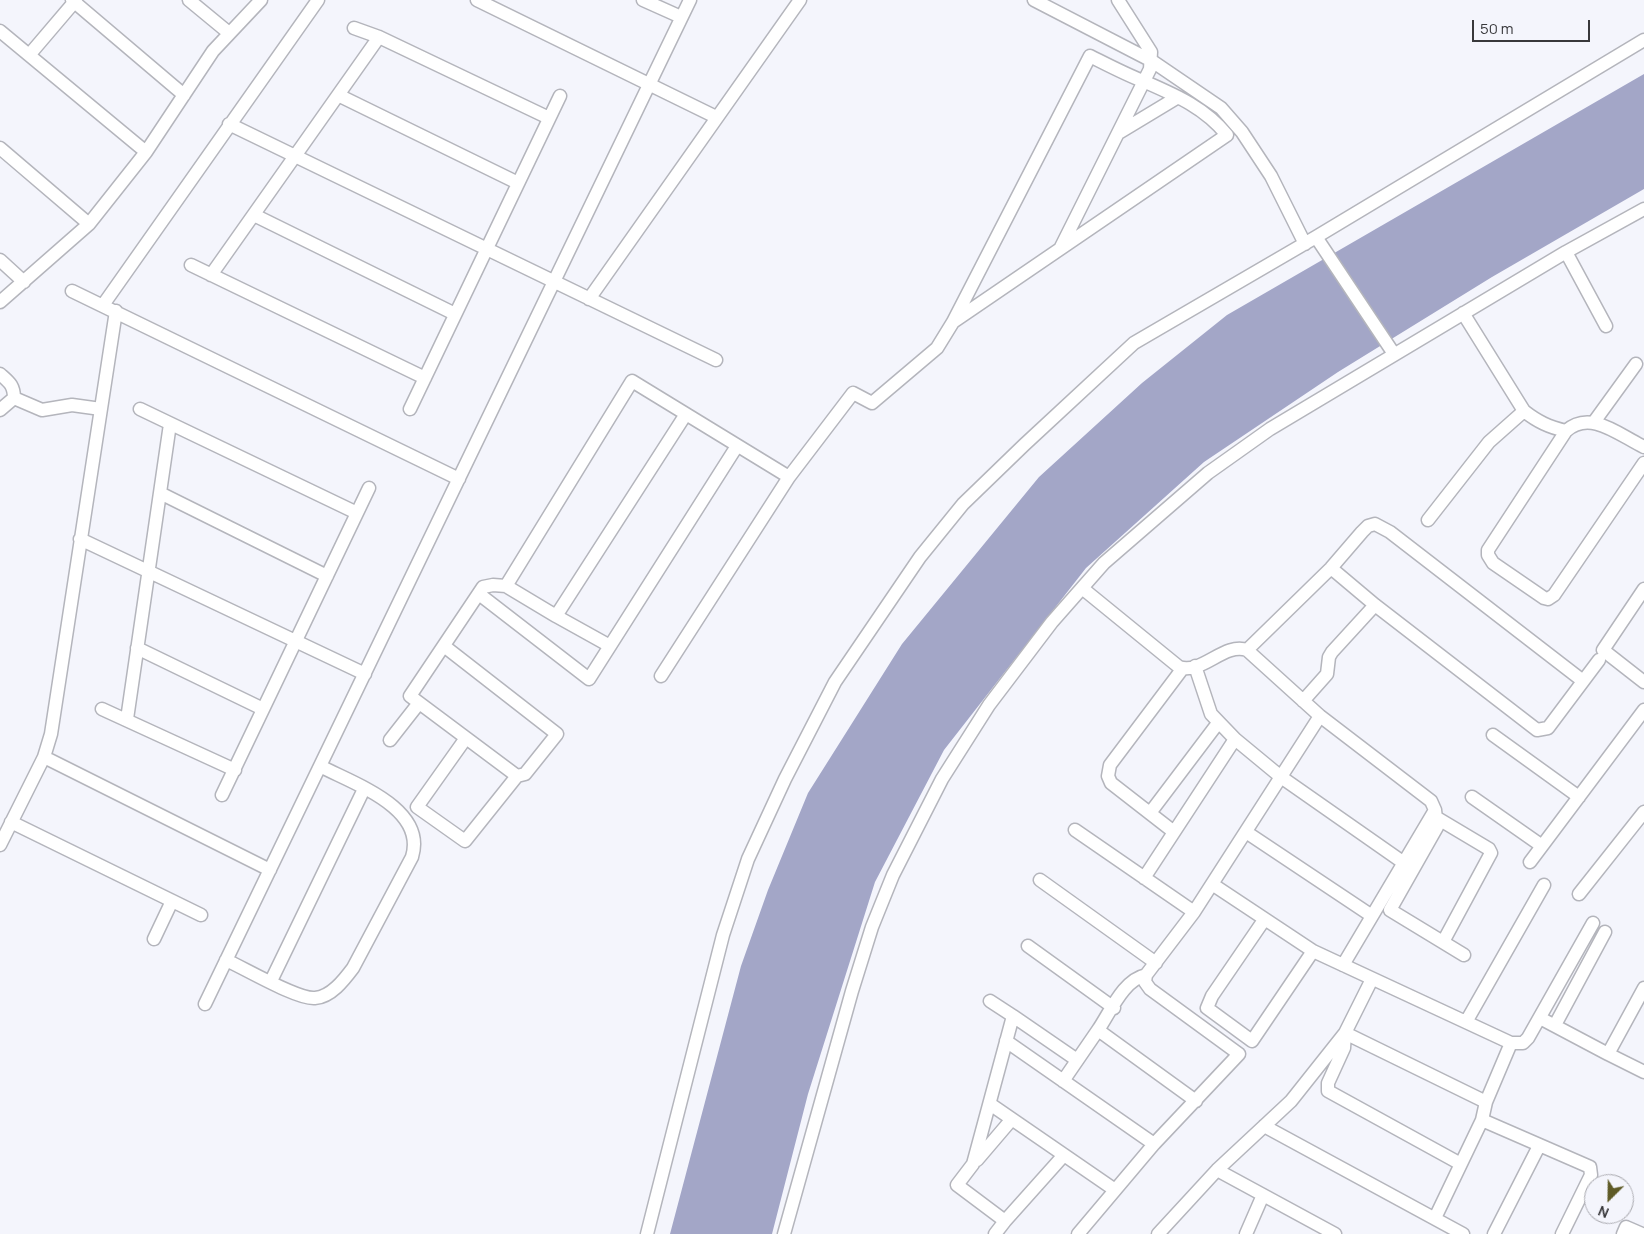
<!DOCTYPE html>
<style>
body{margin:0}
#map{position:relative;width:1644px;height:1234px;overflow:hidden;background:#f4f5fc;font-family:Manrope,sans-serif}
canvas{display:block}
.north{position:absolute;left:1584px;top:1174px;width:50px;height:50px;box-sizing:border-box;background:#f4f5fc;border:1px solid #a9a9af;border-radius:50%;rotate:203deg;font-size:14px;font-weight:700;line-height:20px;text-align:center;color:#38383b}
.north::after{content:'';display:block;margin:auto;width:18px;height:22px;background:#5f5b27;clip-path:polygon(50% 0,100% 100%,50% 72%,0 100%)}
.scale{position:absolute;left:1472px;top:20px;width:118px;height:22px;box-sizing:border-box;border:2px solid #38383b;border-top:0;padding-left:6px;font-size:15px;line-height:18px;white-space:nowrap;color:#38383b;-webkit-text-stroke:4px #f4f5fc;paint-order:stroke}
</style>
<div id="map">
<canvas width="1644" height="1234"></canvas>
<div class="north">N</div>
<div class="scale">50 m</div>
</div>
<script>
const ctx = document.querySelector('canvas').getContext('2d');
ctx.lineJoin = 'round';
function paint(path, color) { ctx.fillStyle = color; ctx.fill(path, 'evenodd'); }
function stroke(path, color, width, dash) { ctx.strokeStyle = color; ctx.lineWidth = width; ctx.lineCap = dash ? 'butt' : 'round'; ctx.setLineDash(dash || []); ctx.stroke(path); }
paint(new Path2D(`
 M1644,74v115l-152,88 -154,95 -134,90 -118,106 -142,182 -69,132 -67,212 -36,140h-102l71,-268 27,-76 40,-97 94,-149 137,-167 103,-94 85,-68z`), '#a3a6c7');
const minor = new Path2D(`
 M72,0l112,95
 M189,0l40,33
 M477,0l239,117
 M643,0l38,17
 M1034,0l118,61 69,47 21,24 29,44 34,68
 M354,28l25,9 170,81
 M0,31l146,121
 M30,54l46,-54
 M1090,56c18,9 35,18 53,25 32,14 61,26 84,54l-274,187z
 M338,95l180,88
 M229,124l487,236
 M1120,132l58,-35
 M0,148l89,76
 M254,215l201,99
 M1316,237l78,117
 M1061,247l89,-178 1,-17 -33,-52
 M1566,252l40,74
 M0,260l24,22
 M191,265l234,113
 M211,275l168,-238
 M72,291l387,188
 M589,299l211,-299
 M0,302l89,-78 57,-72 67,-101 48,-51
 M103,305l215,-305
 M1463,313l61,98c14,11 25,16 42,20 24,-22 53,4 78,16
 M0,374c9,8 14,11 14,24l-14,12
 M14,398l28,12 30,-5 29,4
 M140,409l217,104
 M410,409l150,-313
 M1594,422l42,-58
 M1566,431l-78,119v5l5,8 51,35 4,1 6,-4 90,-132
 M160,493l167,83
 M1428,520l61,-78 35,-31
 M80,539l285,135
 M1331,568l44,37 162,125 11,-2 51,-68
 M506,586l50,30 130,-202
 M1082,588l97,79c23,8 45,-25 68,-17l73,66 111,85 4,9 2,17 -47,83 74,45
 M1644,589l-41,61 41,32
 M479,594l110,85 148,-233
 M556,616l54,30
 M444,646l113,88 -32,40 -8,2 -107,-80 73,-109 10,-2 13,1 126,-205 157,96
 M137,648l126,61
 M1247,650l84,-82 31,-36 6,-6 7,-2 15,8 193,149
 M661,676l128,-199 64,-84 19,10 65,-55 16,-26
 M1303,701l24,-27 2,-17 3,-5 43,-47
 M102,709l133,61
 M127,719l43,-295
 M1493,735l86,62
 M466,738l-49,69 48,34 52,-65
 M1235,739l46,38 123,86
 M390,740l29,-37
 M44,757l226,113
 M222,795l147,-307
 M1472,797l70,49 102,-136
 M1150,813l68,-90
 M1437,818l52,31 2,4 -48,89
 M11,822l190,93
 M1075,830l119,82
 M1174,832l-63,-49 -3,-7 2,-11 73,-97
 M1246,832l126,84
 M0,845l44,-88 7,-23 65,-423
 M1530,862l12,-16
 M1144,878l91,-139 -24,-25 -16,-48
 M1040,880l116,83
 M1212,884l101,67 198,92 -25,59 -4,18 -47,98
 M1579,894l65,-82
 M1264,920l-52,76 -5,12 45,33 61,-90
 M154,939l18,-38
 M1028,946l86,62
 M226,960c18,8 72,40 89,38 16,-1 29,-18 38,-30l59,-111c15,-49 -58,-73 -92,-91
 M1343,965l92,-155
 M1372,979l-27,54 -1,15 -16,35v8l131,72
 M271,981l93,-192
 M990,1001l23,15 -40,148 -16,21 48,36 -10,13
 M205,1004l485,-1004
 M1013,1016l64,44
 M1540,1018l68,36 36,-66
 M1466,1022l78,-137
 M1555,1025l50,-93
 M1006,1041l148,103
 M1511,1043h12l5,-5 65,-115
 M1608,1054l36,18
 M1063,1081l35,-51
 M1196,1101l-98,-71c13,-19 25,-50 48,-55l48,-63 126,-196
 M990,1104l125,86
 M1482,1120l108,47 1,8 -29,59
 M1264,1126l199,108
 M977,1160l35,-41
 M1217,1170l118,64
 M1005,1221l59,-66
 M647,1234l76,-299 25,-76 37,-80 50,-97 85,-125 43,-53 61,-59 110,-102 182,-106 328,-197
 M784,1234l68,-243 20,-64 21,-52 49,-96 47,-74 63,-83 52,-59 104,-90 62,-44 296,-177 78,-43
 M1078,1234l76,-90 85,-90 -89,-65 -5,-7 1,-7
 M1158,1234l59,-64 74,-69 54,-68 141,69
 M1246,1234l17,-39
 M1494,1234l45,-88
 M1623,1234l3,-7 16,7`);
stroke(minor, '#b4b5bc', 15);
stroke(minor, '#fff', 12);
</script>
